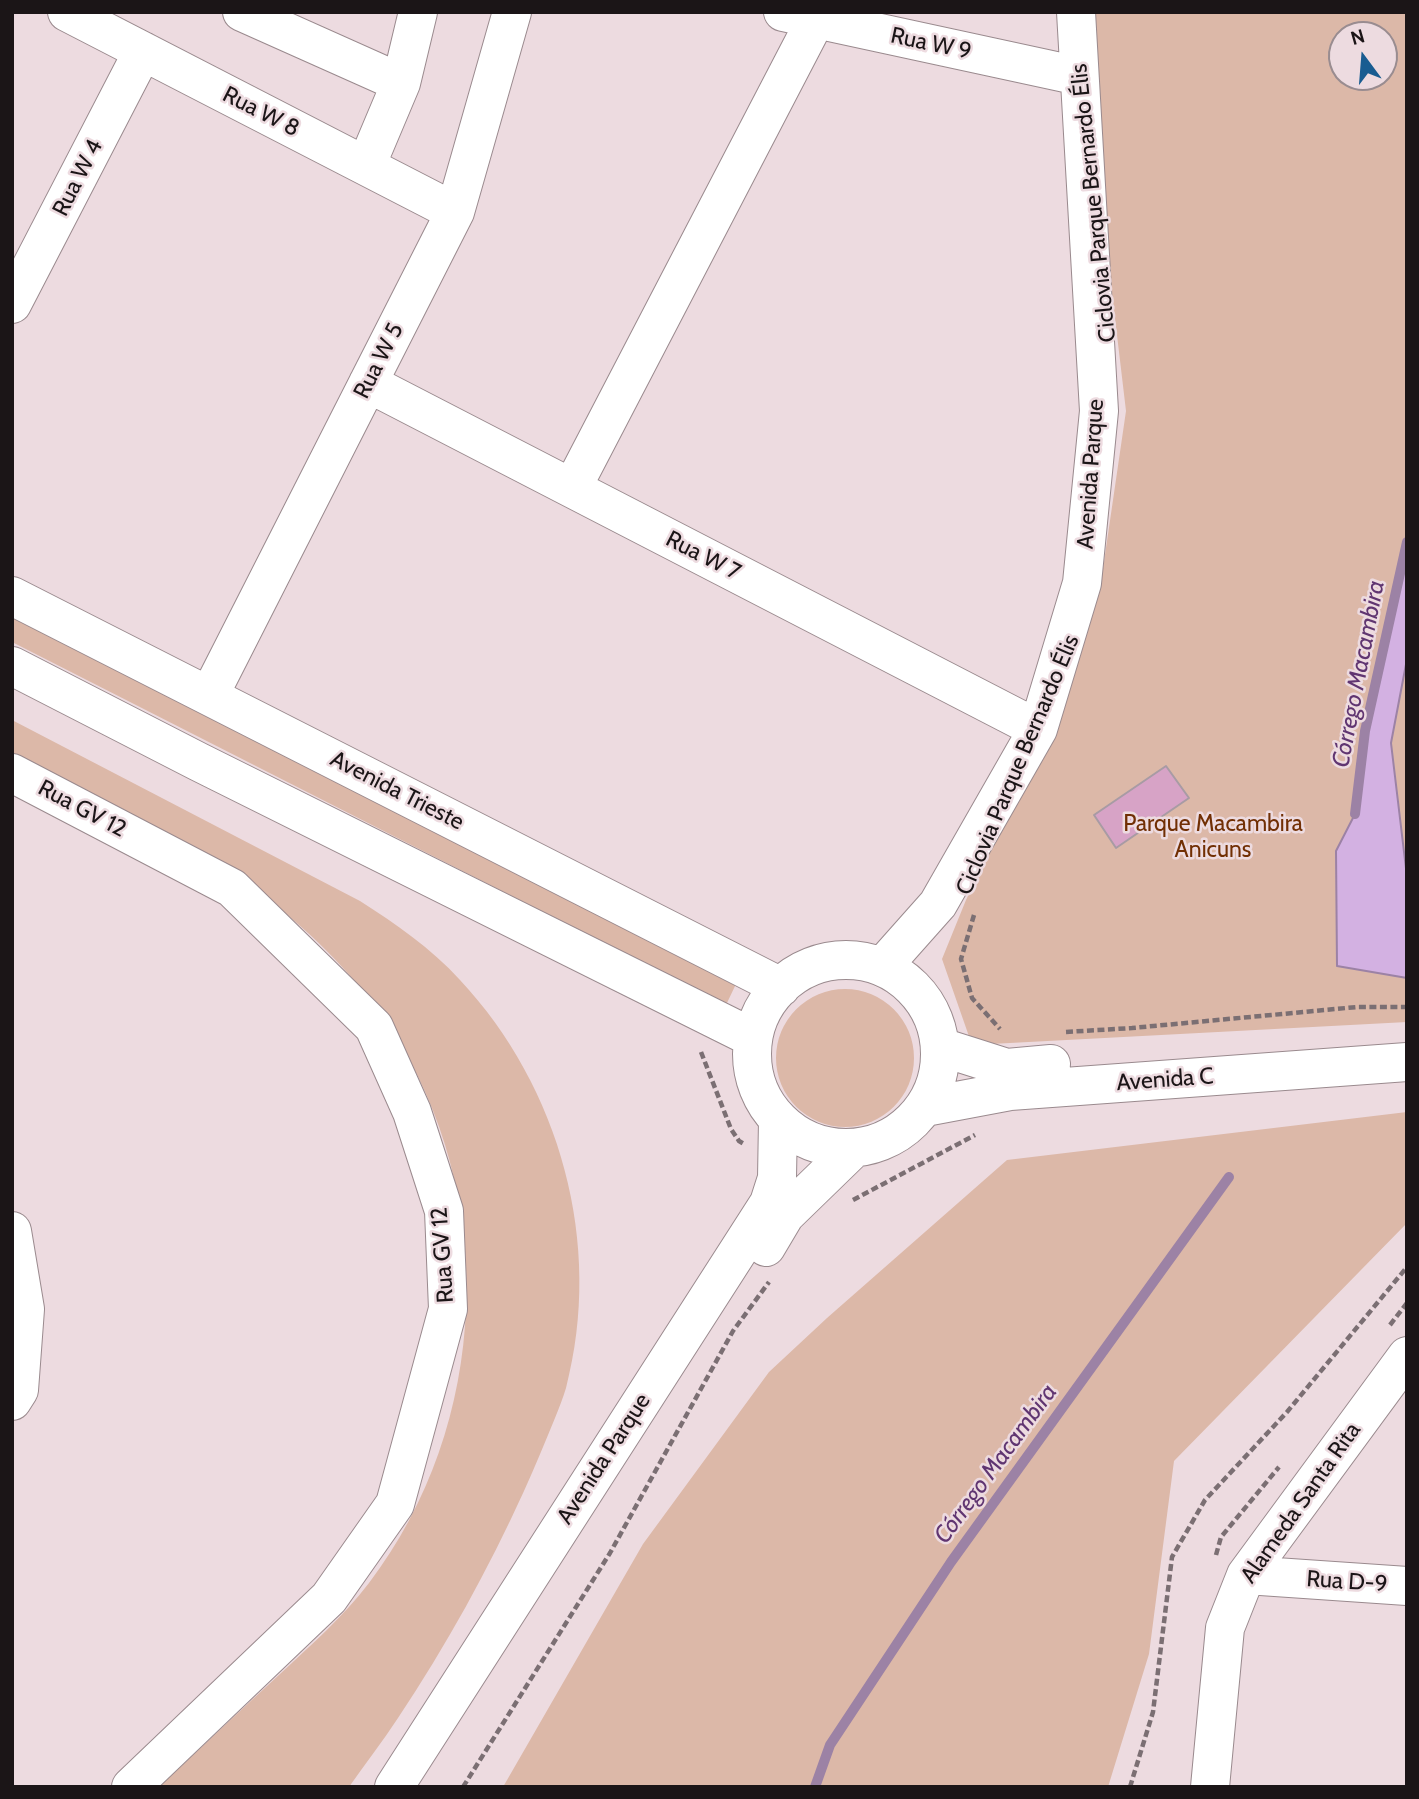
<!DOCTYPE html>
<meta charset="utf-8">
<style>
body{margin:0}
#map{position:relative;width:1419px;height:1799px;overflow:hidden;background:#eddbe0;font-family:Cabin,sans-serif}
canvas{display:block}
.frame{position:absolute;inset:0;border:14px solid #1b1517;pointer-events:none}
.north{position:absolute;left:1328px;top:21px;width:70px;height:70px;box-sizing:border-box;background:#eddbe0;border:2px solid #998c90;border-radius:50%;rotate:344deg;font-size:19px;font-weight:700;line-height:28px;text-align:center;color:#1b1517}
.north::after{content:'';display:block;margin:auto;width:24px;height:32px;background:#195c91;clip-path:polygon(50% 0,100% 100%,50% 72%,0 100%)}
</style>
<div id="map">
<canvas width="1419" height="1799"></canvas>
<div class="frame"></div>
<div class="north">N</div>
</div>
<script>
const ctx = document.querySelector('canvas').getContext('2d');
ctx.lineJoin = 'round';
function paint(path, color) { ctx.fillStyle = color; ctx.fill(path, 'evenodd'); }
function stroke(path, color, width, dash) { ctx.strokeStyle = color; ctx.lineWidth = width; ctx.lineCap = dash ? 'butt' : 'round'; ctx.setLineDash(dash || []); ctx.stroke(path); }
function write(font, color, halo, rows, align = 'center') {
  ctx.font = font + ' Cabin,sans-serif'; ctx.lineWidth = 5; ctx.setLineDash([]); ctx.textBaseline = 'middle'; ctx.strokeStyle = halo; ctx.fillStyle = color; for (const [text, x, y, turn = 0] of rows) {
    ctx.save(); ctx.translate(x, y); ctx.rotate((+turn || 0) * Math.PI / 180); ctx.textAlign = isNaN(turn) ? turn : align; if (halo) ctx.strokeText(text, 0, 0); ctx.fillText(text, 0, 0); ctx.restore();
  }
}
paint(new Path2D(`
 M1084,12h323v1010l-435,23 -30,-86 24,-59 80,-166 54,-145 26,-178 -41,-346zM1342,35h42v42h-42z
 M12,616l724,368 -10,21 -714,-363z
 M12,720l348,181c36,23 71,47 100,79 100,107 144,264 106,408 -3,10 -7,20 -11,30 -10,24 -20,49 -31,73 -36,79 -78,155 -126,227 -15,23 -33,46 -49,69h-190c40,-38 80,-75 121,-113 31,-29 63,-57 89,-91 121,-158 131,-389 21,-555 -33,-50 -74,-91 -120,-127l-258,-140z
 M776 1058a69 69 0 1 1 138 0a69 69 0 1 1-138 0Z
 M1407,1112v111l-233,238 -25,193 -41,133h-605l140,-243 126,-172 58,-54 180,-158z`), '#dcb8a8');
const water = new Path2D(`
 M1407,542v117l-16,84 16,134v101l-70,-12 -1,-115 19,-37 10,-83z`);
paint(water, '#d3b1e2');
stroke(water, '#9c82a5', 2);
stroke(new Path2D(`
 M1355,814l10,-83 42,-189
 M815,1787l15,-42 121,-183 278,-385`), '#9c82a5', 10);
const building = new Path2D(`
 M1166,766l23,32 -73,50 -22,-33z`);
paint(building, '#d7a3c6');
stroke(building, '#a89ba4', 2);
const minor = new Path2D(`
 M67,12l388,200
 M242,12l159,71
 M783,12l296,64
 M366,166l35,-83 17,-71
 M12,304l131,-253
 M368,383l670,346
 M572,488l244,-469
 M12,596l769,391
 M12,666l187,96 554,276
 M209,696l246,-484 57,-200
 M12,773l220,115 142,139 38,85 32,99 4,98 -53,195 -66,94 -198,189
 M752 1054a94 94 0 1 1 188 0a94 94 0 1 1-188 0Z
 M882,967l56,-63 100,-175 44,-146 17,-172 -23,-399
 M941,1047l66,21 44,-4
 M925,1107l85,-16 397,-29
 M12,1231l13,78 -6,81 -7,11
 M766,1247l19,-32 69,-67
 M1246,1575l161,11
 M394,1787l375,-584 8,-25 1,-58
 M1210,1787l15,-159 21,-53 161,-219`);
stroke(minor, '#9a8a8e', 40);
stroke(new Path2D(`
 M974,915l-13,44 11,39 28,31
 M1066,1032l66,-4 225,-21h50
 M701,1052l30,77 8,12 5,3
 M853,1200l122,-65
 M1390,1325l17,-22
 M1216,1555l5,-18 58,-70
 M463,1787l147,-234 123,-222 36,-49
 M1130,1787l23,-75 19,-155 33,-57 82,-88 120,-145`), '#7b6f73', 4.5, [7, 3.5]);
stroke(minor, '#fff', 38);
write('23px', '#1b1517', '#eddbe0', [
 ["Rua W 9",931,44,12],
 ["Rua W 8",261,112,27],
 ["Rua W 4",78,178,-63],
 ["Ciclovia Parque Bernardo Élis",1094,203,-96],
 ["Rua W 5",379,361,-63],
 ["Avenida Parque",1091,474,-86],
 ["Rua W 7",703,556,27],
 ["Ciclovia Parque Bernardo Élis",1018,765,-67],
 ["Avenida Trieste",397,791,27],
 ["Rua GV 12",82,809,28],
 ["Avenida C",1165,1080,-4],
 ["Rua GV 12",443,1255,-94],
 ["Avenida Parque",604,1459,-57],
 ["Alameda Santa Rita",1301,1503,-55],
 ["Rua D-9",1347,1582,4]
]);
write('23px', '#712f04', '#eddbe0', [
 ["Parque Macambira",1213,824],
 ["Anicuns",1213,850]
]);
write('italic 24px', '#603571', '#eddbe0', [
 ["Córrego Macambira",1359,674,-79],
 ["Córrego Macambira",996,1464,-54]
]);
</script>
